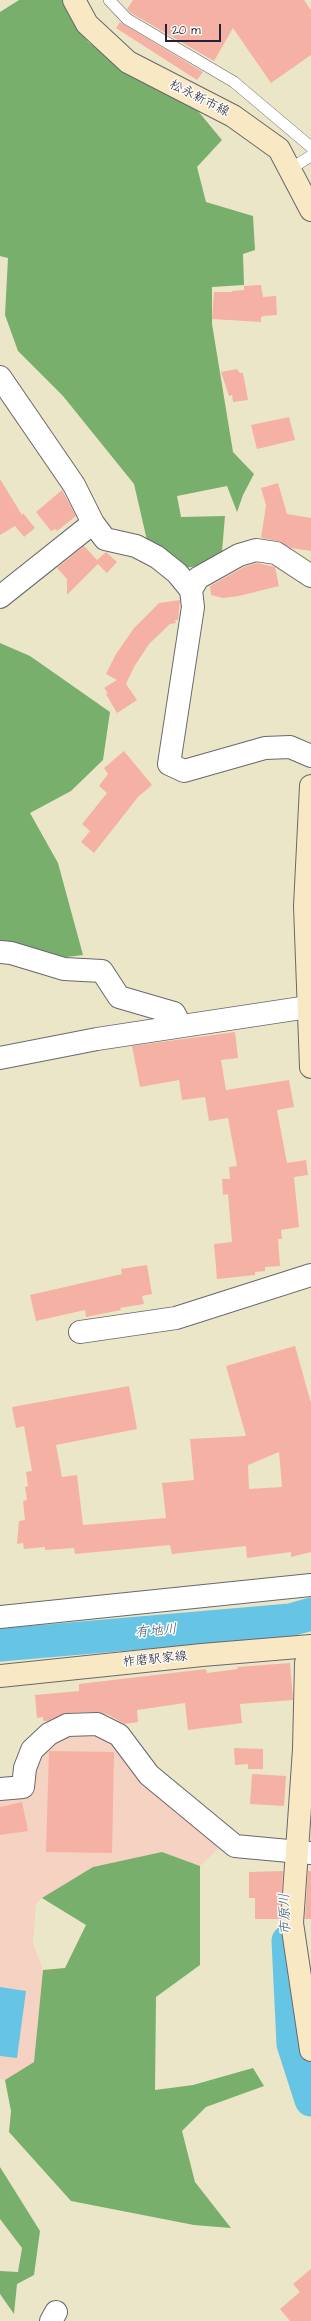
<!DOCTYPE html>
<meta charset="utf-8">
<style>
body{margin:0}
#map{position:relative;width:311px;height:2321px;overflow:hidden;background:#ece6c8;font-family:"Architects Daughter",sans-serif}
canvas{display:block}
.scale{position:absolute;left:165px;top:24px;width:56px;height:18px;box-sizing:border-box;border:2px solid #22223b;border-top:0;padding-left:5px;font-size:12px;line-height:14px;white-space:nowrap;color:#22223b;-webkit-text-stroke:3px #fdfcf7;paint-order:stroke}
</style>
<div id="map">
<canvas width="311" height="2321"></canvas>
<div class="scale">20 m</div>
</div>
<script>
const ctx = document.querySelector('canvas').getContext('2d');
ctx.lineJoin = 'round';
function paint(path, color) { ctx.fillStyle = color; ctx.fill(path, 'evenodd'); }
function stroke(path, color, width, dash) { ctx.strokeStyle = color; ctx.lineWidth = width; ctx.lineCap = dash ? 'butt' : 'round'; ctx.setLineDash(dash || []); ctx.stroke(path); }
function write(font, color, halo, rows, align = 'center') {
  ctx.font = font + ' "Architects Daughter","Klee One",sans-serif'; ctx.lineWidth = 3; ctx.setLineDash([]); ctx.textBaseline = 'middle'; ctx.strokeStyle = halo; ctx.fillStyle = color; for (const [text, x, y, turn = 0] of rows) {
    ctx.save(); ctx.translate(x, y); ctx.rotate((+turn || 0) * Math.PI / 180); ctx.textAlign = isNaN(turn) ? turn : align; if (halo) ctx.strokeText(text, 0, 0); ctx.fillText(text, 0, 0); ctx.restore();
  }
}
paint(new Path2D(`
 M94,1735l14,6 14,11 99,94 -21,20 -38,-14 -120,46 -6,6 -3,39 10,27 -9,92 -29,18 -5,-1v-280l22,-2 13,-6 -1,-27 6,-17 22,-10z`), '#f6d2c3');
paint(new Path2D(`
 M19,0h43l26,42 38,27 67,36 29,35 -25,27 9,35 47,14 2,34 -12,4 1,31 -32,2v37l21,128 21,22 -11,21 -6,17 -10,-26 -50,10 4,21 44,-1 -4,47 -37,5 -35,-19 -15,-65 -71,-88 -45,-45 -13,-36 3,-57 -8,-2v-244z
 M0,643l30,13 80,56 -7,48 -32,31 -41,22 28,50 25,92 -32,4 -51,-12z
 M162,1852l38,14v99l-44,32 -1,93 38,-5 60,-17 11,18 -58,21 -24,24 13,51 36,46 -37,-3 -123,-24 -62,-69 2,-21 -6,-31 29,-18 9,-92 22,-2 21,-43 -44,-27 51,-31z
 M0,2167l40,64 -6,44 -17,9 -3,30 -14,-20v-23l18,1 4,-24 -22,-29z`), '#78af6c');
paint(new Path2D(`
 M0,1987l26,4 -9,67 -17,-2z`), '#66c5e4');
stroke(new Path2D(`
 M0,1645l290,-25 21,-6
 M288,1941l5,103 18,56`), '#66c5e4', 33);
paint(new Path2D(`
 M133,0h171l7,10v45l-40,28 -38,-55 -19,33 -83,-48 -4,-4z
 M120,22l83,50 -6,8 -81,-52z
 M261,285l2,12 13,-1 1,19 -13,1 -3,1v5l-49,-3 2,-27h18v-1l12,-1v-4z
 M237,369l3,4h3l5,27 -15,2 -1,-7 -3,1 -8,-24z
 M289,417l6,23 -38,9 -6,-24z
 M0,479l22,36 1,-2 12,15 -11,9 -9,-11 -15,9z
 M278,483l9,31 24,4v33l-20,-3 -13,-7 -17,-3 5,-33 -5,-17z
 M62,490l14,26 -19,15 -2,-2 -4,2 -15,-19z
 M84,546l13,14 9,-8 11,10 -10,11 -9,-9 -31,31v-16l-10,-11z
 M257,563l18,4 4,19 -40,10 -16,2 -12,-3 -1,-9 34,-19z
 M180,600l-2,20h-3l1,3 -6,1 -21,20 -15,23 -8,17 11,16 -20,13 -11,-19 2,-1 -4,-5 13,-8 -11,-6 10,-20 18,-26 25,-25z
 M124,751l28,34 -14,12 -44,56 -13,-11 9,-11 -8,-7 25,-31 -8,-7 9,-12 -4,-6z
 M235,1032l3,26 -17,2 5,30 63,-10 5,27 -17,3 10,53 19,-3 2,15 -14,2 5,50 -18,3 1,9h-4l2,27 -15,1v4l-10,1v3l-38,4 -3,-35 18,-2 -4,-48 -5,1 -1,-16h8l-1,-12 8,-1 -9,-48 -19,3 -4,-24 -23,3 -3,-20 -39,7 -8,-41z
 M147,1265l5,29 -10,2 2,8 -24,4 1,2 -35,7 -1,-7 -49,11 -6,-26 92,-21 -1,-5z
 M295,1346l16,57v149l-20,5v-5l-44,6 -1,-12 -74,8 -2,-9 -95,9 -1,-6 -29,2v-3l-21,2 -1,-6 -6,1 2,-23 6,-1 -2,-19 4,-1 -2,-13 3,-1 -2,-14 6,-1 -8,-45 -8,2 -4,-21 117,-21 8,43 -81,16 6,32 15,-2 6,50 83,-7 -4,-35 32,-3 -4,-41 56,-3 -20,-70zM279,1452l3,35 -33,2 -1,-24z
 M290,1663l3,37 -53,4 2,19 -54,7 -3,-27 -48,7 1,12 -14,2 -15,-9 -12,-3 -31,1 -18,8h-5v-4l-6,1 -2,-23 44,-4v-7l127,-15 1,4 31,-4 -1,-2z
 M234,1748l29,1v20h-15v-5l-13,1z
 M49,1751l65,1 -2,101 -66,-1z
 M252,1774l34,2 -2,30 -34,-2z
 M22,1802l6,29 -28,4v-28z
 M283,1871l-3,48h-25v-21h-6v-26z
 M308,1871h3v48h-6z
 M311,2269v52h-21l-10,-12 20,-17 -7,-8z`), '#f5b1a3');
const lane = new Path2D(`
 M109,0l18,19 107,63 77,65
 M290,169l21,-13`);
const street = new Path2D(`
 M0,377l74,108 19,38 12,16 31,7 21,11 20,16 14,17 2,17 -24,157 15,7 81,-23 25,-1 21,9
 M191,590l7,-12 41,-23 17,-5 20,3 35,23
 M0,597l93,-74
 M0,952l11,1 53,16 38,2 17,26 55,16 7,13
 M0,1058l97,-19 211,-32
 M80,1332l96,-14 135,-43
 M0,1617l311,-32
 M0,1789l23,-2 2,-19 7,-18 17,-16 18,-9 30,-1 22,11 30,40 86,71 76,7
 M51,2321l5,-9`);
const secondary = new Path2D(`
 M74,0l13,24 41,38 105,54 46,33 32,61
 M311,786l-6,120 6,161
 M311,1653l-5,10 -2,86 -12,174 19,127
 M0,1676l202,-21 109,-9`);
stroke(lane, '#69676c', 12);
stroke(street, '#69676c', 24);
stroke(secondary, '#69676c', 24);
stroke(lane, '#fff', 11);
stroke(street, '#fff', 22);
stroke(secondary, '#f8e8c3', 22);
write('13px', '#22223b', '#fdfcf7', [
 ["松永新市線",199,99,27],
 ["柞磨駅家線",155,1660,-6]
]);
write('italic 14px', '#3a5b76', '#fdfcf7', [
 ["有地川",156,1632,-5],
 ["市原川",286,1914,-92]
]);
</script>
